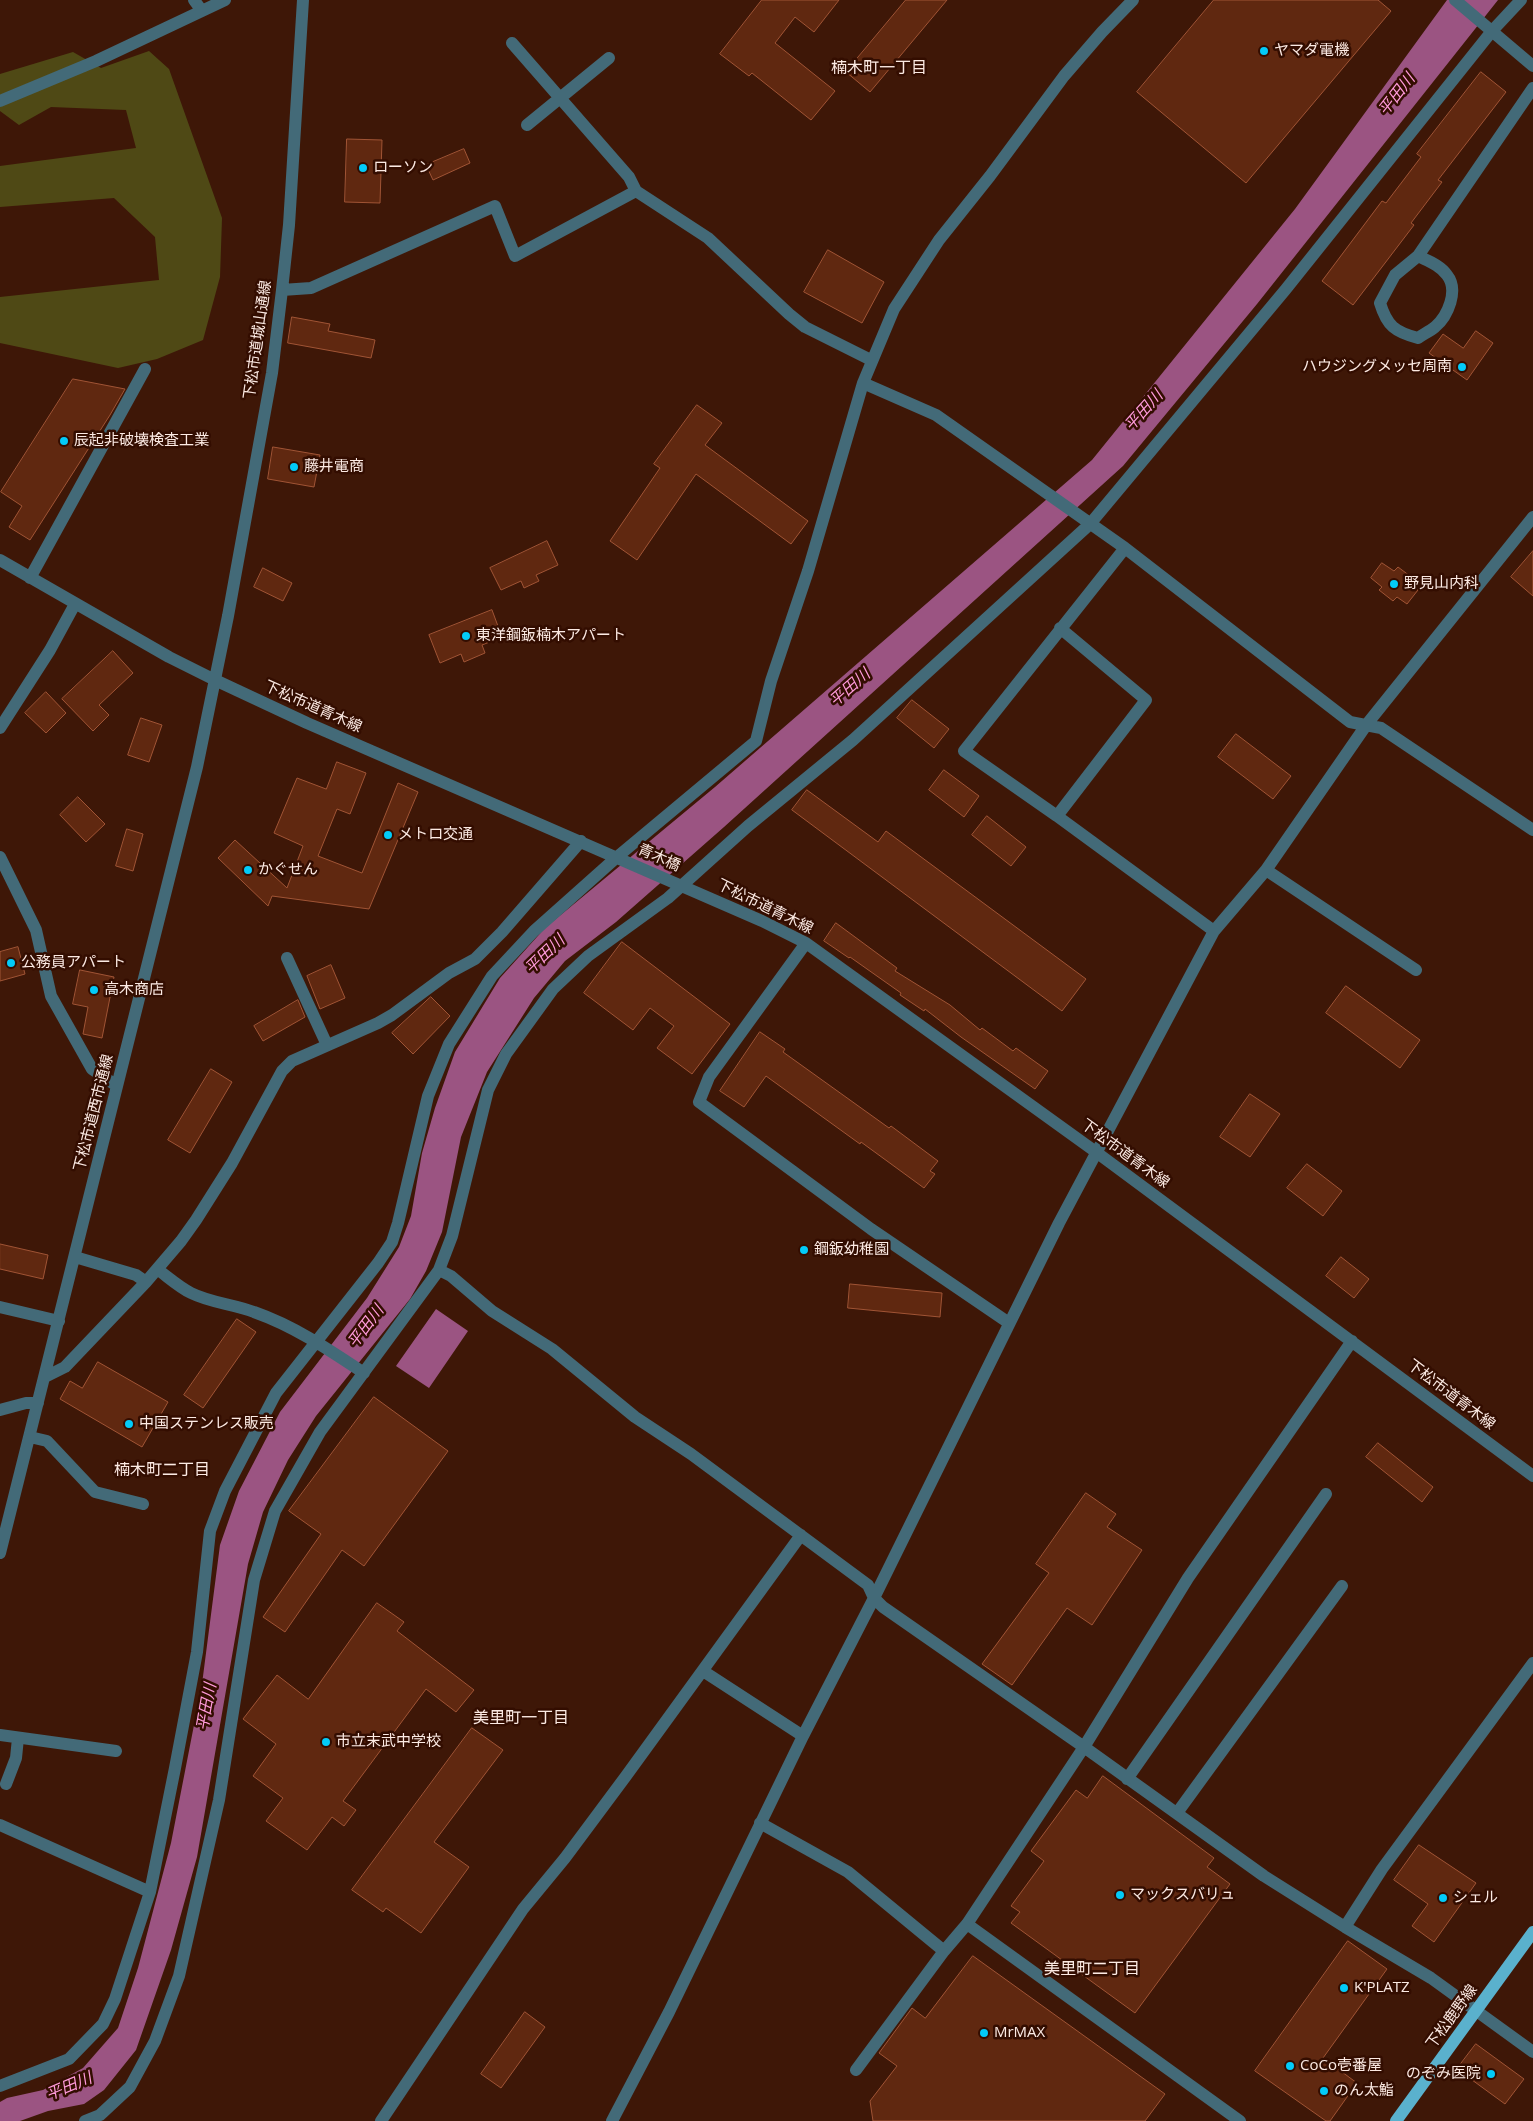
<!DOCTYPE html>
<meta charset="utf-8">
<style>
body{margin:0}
canvas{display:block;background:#3e1707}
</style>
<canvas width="1533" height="2121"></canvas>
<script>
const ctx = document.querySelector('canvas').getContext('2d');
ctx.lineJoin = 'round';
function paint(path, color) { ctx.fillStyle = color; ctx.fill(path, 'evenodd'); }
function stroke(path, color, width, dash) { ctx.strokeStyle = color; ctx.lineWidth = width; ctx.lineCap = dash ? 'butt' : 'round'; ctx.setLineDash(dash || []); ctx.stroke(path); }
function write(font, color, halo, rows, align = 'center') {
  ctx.font = font + ' "Open Sans","Noto Sans JP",sans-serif'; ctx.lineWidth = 5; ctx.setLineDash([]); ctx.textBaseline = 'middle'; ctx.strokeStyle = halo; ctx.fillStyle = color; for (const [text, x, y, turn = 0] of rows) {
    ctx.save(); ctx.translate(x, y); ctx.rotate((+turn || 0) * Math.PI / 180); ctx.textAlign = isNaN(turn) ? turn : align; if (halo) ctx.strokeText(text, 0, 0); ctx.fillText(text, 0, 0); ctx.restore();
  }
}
paint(new Path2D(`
 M149,51l20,18 53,149 -2,59 -17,63 -46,19 -39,9 -118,-25v-46l159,-17 -4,-43 -41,-39 -114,9v-41l136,-18 -10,-38 -75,-3 -32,18 -19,-14v-37l73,-22 28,16z`), '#4f4915');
paint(new Path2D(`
 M1447,0h51l-241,304 -134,162 -399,361 -108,95 -51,39 -31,37 -47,74 -26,65 -19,95 -16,39 -16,28 -94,117 -28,44 -25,52 -15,52 -51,293 -26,93 -35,100 -32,40 -20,14 -36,7 -28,10h-20v-19l7,-4 36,-8 40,-22 35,-40 20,-60 33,-125 31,-159 18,-139 19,-54 41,-79 87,-114 32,-51 12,-31 11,-63 13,-45 20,-56 45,-74 45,-50 170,-141 377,-327 203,-251z
 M436,1309l32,22 -39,57 -33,-22z`), '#9b5482');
const building = new Path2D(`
 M762,0h77l-25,32 -19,-15 -20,26 60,48 -24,29 -59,-47 -3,3 -29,-22z
 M906,0h41l-77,92 -24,-20z
 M1214,0h164l13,11 -145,172 -109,-91z
 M1481,72l25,20 -68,88 4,2 -31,41 3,2 -61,80 -31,-24 60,-80 4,2 35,-46 -4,-3z
 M347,139l35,1 -2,63 -35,-1z
 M464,149l6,14 -37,17 -7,-15z
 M828,250l56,32 -22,41 -58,-31z
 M292,317l38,7 -2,7 47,9 -4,18 -83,-15z
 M1476,331l17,12 -26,37 -38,-27 14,-19 20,14z
 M73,379l52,10 -15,26 -80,125 -21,-13 13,-21 -21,-14z
 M697,405l25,18 -17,22 103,76 -17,23 -95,-70 -59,86 -27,-19 50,-73 -6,-4z
 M273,447l47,8 -6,32 -46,-8z
 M547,541l11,24 -22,10 3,6 -15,7 -3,-7 -20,9 -11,-22z
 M1533,551v45l-22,-19z
 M1382,563l12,8 4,-4 12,9 -3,5 11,9 -11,14 -10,-7 -4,4 -14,-11 3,-3 -11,-9z
 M263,568l29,15 -9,18 -29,-14z
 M492,610l10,27 -20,8 3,8 -21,9 -3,-8 -21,9 -11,-28z
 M113,651l20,22 -34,32 10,10 -16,16 -31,-32z
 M46,692l20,21 -20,20 -21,-20z
 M912,700l37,29 -15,19 -37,-30z
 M141,718l21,7 -13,37 -21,-7z
 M1236,734l55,42 -18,23 -55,-42z
 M337,762l29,11 -16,41 -13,-5 -19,47 44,17 36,-90 20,9 -49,117 -97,-13 -4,10 -50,-48 17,-18 52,48 16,-42 -29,-13 23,-55 29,11z
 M944,770l35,26 -15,21 -35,-27z
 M807,790l71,52 8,-11 200,148 -24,32 -270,-201z
 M78,797l27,27 -19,18 -26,-27z
 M987,816l39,31 -15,19 -39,-31z
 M127,829l16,5 -10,37 -17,-5z
 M836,923l61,45 -2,3 55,34 30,25 2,-2 31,23 3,-3 32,23 -13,18 -74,-52 -36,-28 -1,2 -24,-16 1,-2 -51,-36 -1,1 -25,-17z
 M622,942l108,82 -38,50 -35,-26 17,-22 -24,-18 -17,22 -49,-37z
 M18,947l7,27 -25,7v-29z
 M331,965l14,33 -25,11 -13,-33z
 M80,970l34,7 -12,61 -19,-4 5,-27 -15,-3z
 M1346,986l74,54 -20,28 -74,-55z
 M431,997l19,19 -37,38 -21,-21z
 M298,1000l7,17 -42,24 -9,-15z
 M760,1032l25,17 -2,3 106,76 2,-2 47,35 -8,10 5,3 -11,14 -63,-46 -1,2 -94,-68 -22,31 -24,-16z
 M211,1069l21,13 -42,71 -22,-13z
 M1250,1094l30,20 -30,43 -30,-20z
 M1307,1164l35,27 -19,25 -36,-28z
 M0,1244l48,11 -5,24 -43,-10z
 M1341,1257l28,22 -15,19 -28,-22z
 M850,1284l92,9 -2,24 -92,-9z
 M237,1319l19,13 -53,76 -19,-13z
 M98,1362l70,40 -26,45 -82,-48 10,-18 12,7z
 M374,1397l74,54 -84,115 -22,-16 -57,82 -22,-15 58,-83 -32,-23z
 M1378,1443l55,44 -11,15 -56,-45z
 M1086,1493l30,21 -9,13 35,23 -50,75 -25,-17 -55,77 -30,-21 67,-91 -13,-9z
 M377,1603l27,19 -7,9 77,59 -18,22 -30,-23 -83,112 13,9 -12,16 -12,-9 -25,33 -41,-29 17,-23 -30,-22 23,-32 -33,-25 34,-44 31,24z
 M472,1728l31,22 -69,92 35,25 -48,66 -35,-25 -3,4 -31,-22z
 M1103,1776l111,82 -7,9 23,17 -95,129 -124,-90 9,-11 -9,-6 33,-45 -13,-10 45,-61 11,8z
 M1419,1845l57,38 -42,59 -22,-16 16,-22 -34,-24z
 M1348,1941l39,28 -64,89 34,25 -27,38h-4l-71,-50z
 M973,1956l192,138 -20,27h-272l-3,-20 27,-35 -18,-13 33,-45 13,10z
 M525,2012l20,15 -44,61 -20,-14z
 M1476,2044l48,35 -19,25 -48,-35z`);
paint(building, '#602810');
stroke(building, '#a05435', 1);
stroke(new Path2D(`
 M194,0l8,11
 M1455,0l78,66
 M512,43l117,134 7,14 72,47 81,76 16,13 66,33
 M0,101l96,-40 129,-61
 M527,125l82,-67
 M1418,256c10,5 22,9 29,19 12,15 1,41 -12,52 -5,4 -11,7 -17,11 -23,-6 -31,-12 -38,-35l15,-28 23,-19 115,-168
 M282,290l29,-2 184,-82 20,50 121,-65
 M863,383l73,32 189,133 225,174 31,6 152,102
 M1125,548l-161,203 93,65 157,115
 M0,560l169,97 46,23 92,43 455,198 44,22 290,209 437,324
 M30,578l115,-209
 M0,728l50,-78 25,-46
 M1057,816l89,-116 -86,-72
 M0,857l36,73 15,66 41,73 25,17
 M1266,870l150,100
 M806,943l-97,134 -10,25 172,127 138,94
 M287,958l40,87
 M75,1257l61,18 10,7
 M157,1269c11,8 22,18 34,24 20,10 42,11 63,19 40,14 74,37 110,61
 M439,1270l12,6 41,35 60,38 83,68 56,37 177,131 6,13 9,9 201,140 180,129 81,51 86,51 102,74
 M0,1307l59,14
 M45,1377l20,-10 81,-85 35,-41 15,-21 36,-57 50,-92 10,-10 86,-38 14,-8 57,-42 26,-14 27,-27 79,-91
 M0,1410l26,-7h12
 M30,1437l17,4 48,51 48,12
 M0,1553l197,-786 31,-151 44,-243 10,-83 7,-65 14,-225
 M703,1671l100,65
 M0,1735l116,16
 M1127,1779l199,-285
 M6,1784l10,-26 2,-20
 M1177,1813l165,-227
 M760,1823l88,49 96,79
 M0,1825l150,67
 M967,1924l273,197
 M1345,1927l37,-58 151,-206
 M856,2070l88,-119 23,-27 117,-177 104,-169 164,-237
 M0,2086l69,-27 34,-35 12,-25 35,-107 25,-124 22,-116 13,-121 15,-40 51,-98 102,-130 14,-21 6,-19 30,-127 21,-52 43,-68 42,-45 83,-74 139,-116 15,-60 37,-110 55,-188 31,-74 45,-69 51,-64 74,-100 38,-44 31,-32
 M85,2121l15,-6 30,-28 25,-46 24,-65 40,-176 35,-220 21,-69 45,-79 119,-162 13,-34 36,-146 18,-36 47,-65 35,-33 80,-58 80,-72 105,-86 237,-216 196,-235 206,-258 29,-31
 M381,2121l142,-212 42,-51 61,-82 175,-241
 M612,2121l57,-109 134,-276 71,-138 185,-375 155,-292 52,-61 101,-146 166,-207`), '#436a78', 12);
stroke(new Path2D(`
 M1396,2121l137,-189`), '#5ab1cd', 12);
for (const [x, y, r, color] of [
 [1264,51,5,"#02cbf9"],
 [363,168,5,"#02cbf9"],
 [1462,367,5,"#02cbf9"],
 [64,441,5,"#02cbf9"],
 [294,467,5,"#02cbf9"],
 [1394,584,5,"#02cbf9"],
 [466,636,5,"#02cbf9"],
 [388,835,5,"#02cbf9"],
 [248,870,5,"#02cbf9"],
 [11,963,5,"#02cbf9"],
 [94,990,5,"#02cbf9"],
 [804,1250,5,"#02cbf9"],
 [129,1424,5,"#02cbf9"],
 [326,1742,5,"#02cbf9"],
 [1120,1895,5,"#02cbf9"],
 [1443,1898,5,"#02cbf9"],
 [1344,1988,5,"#02cbf9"],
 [984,2033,5,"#02cbf9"],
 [1290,2066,5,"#02cbf9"],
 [1491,2074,5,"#02cbf9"],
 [1324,2091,5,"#02cbf9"]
]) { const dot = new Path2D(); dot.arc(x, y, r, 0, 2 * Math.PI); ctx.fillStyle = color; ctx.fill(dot); stroke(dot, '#330d00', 2); }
write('15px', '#fceae3', '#330d00', [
 ["ヤマダ電機",1274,51],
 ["ローソン",373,168],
 ["ハウジングメッセ周南",1452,367,"right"],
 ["辰起非破壊検査工業",74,441],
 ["藤井電商",304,467],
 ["野見山内科",1404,584],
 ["東洋鋼鈑楠木アパート",476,636],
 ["メトロ交通",398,835],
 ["かぐせん",258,870],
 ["公務員アパート",21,963],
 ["高木商店",104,990],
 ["鋼鈑幼稚園",814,1250],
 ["中国ステンレス販売",139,1424],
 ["市立末武中学校",336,1742],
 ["マックスバリュ",1130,1895],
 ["シェル",1453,1898],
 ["K'PLATZ",1354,1988],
 ["MrMAX",994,2033],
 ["CoCo壱番屋",1300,2066],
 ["のぞみ医院",1481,2074,"right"],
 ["のん太鮨",1334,2091]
], 'left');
write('15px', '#fceae3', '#330d00', [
 ["下松市道城山通線",258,340,-82],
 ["下松市道青木線",313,707,24],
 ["青木橋",659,858,24],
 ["下松市道青木線",765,907,26],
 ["下松市道西市通線",94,1113,-76],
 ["下松市道青木線",1125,1154,36],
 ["下松市道青木線",1451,1395,37],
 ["下松鹿野線",1452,2017,-54]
]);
write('16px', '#fceae3', '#330d00', [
 ["楠木町一丁目",879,68],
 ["楠木町二丁目",162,1470],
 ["美里町一丁目",521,1718],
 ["美里町二丁目",1092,1969]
]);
write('italic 16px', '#fe9ada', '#330d00', [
 ["平田川",1397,95,-52],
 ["平田川",1144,411,-48],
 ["平田川",850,688,-41],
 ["平田川",545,955,-44],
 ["平田川",366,1327,-53],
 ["平田川",207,1707,-80],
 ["平田川",69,2087,-23]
]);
</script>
